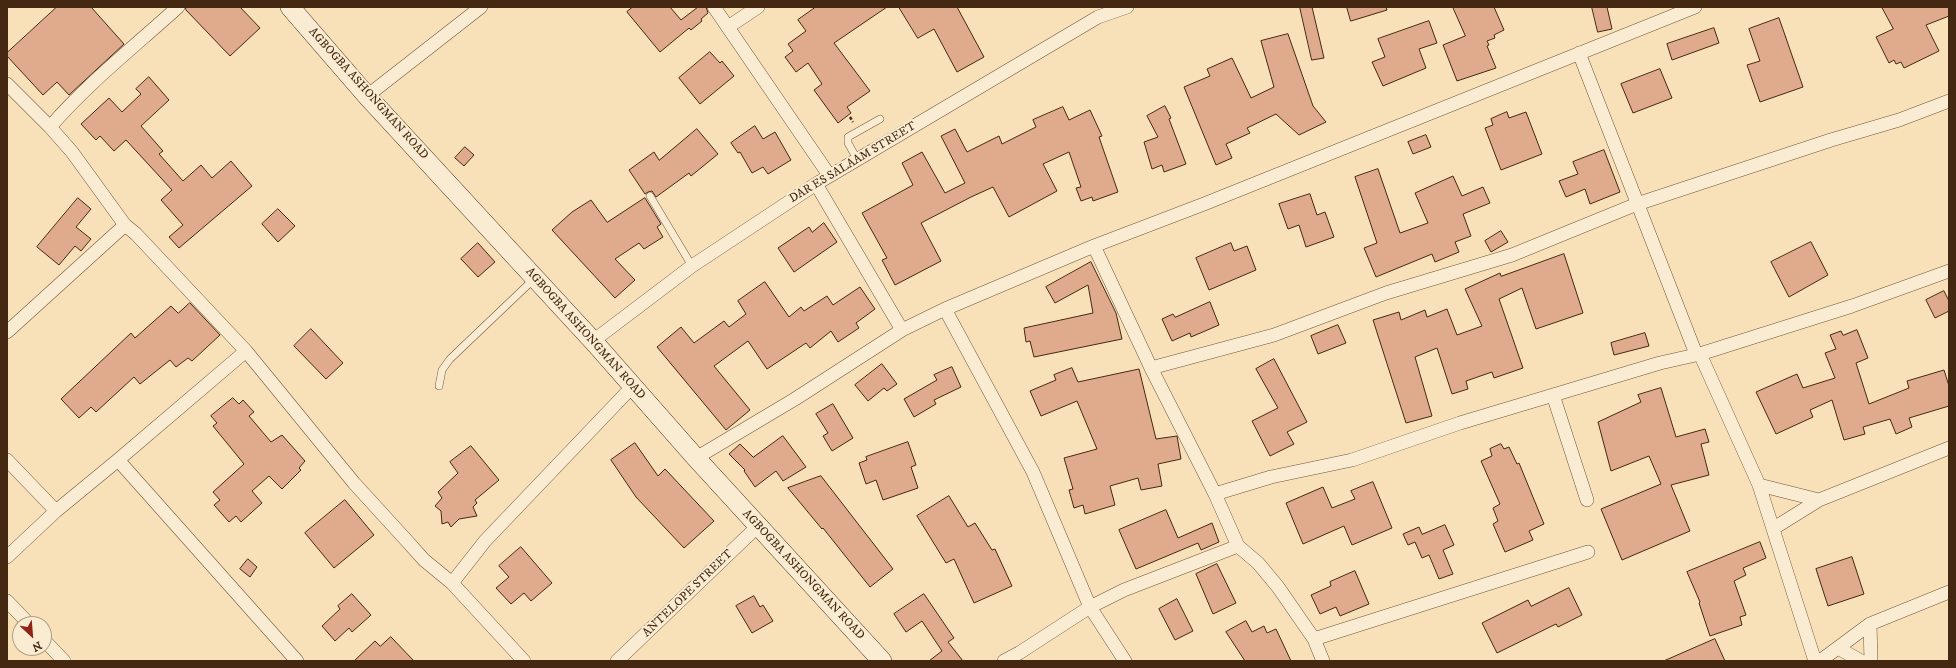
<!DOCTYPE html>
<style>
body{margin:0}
#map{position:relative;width:1956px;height:668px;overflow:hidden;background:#f8e1b9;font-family:"IM FELL DW Pica",serif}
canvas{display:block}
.frame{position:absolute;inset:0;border:8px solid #442811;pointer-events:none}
.north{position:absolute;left:12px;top:616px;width:40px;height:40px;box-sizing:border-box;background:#faecd2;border:1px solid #b19e85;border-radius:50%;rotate:154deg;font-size:11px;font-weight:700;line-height:16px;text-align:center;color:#442811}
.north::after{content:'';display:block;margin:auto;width:14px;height:18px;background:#8f2418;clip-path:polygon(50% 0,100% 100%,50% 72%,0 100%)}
</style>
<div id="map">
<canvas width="1956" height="668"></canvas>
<div class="frame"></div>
<div class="north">N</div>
</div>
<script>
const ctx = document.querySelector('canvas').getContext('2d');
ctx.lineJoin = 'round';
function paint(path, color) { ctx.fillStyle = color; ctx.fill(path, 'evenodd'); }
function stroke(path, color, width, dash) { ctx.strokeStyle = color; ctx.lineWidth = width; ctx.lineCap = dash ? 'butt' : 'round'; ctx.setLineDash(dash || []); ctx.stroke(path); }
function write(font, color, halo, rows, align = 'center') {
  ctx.font = font + ' "IM FELL DW Pica",serif'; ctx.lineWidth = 4; ctx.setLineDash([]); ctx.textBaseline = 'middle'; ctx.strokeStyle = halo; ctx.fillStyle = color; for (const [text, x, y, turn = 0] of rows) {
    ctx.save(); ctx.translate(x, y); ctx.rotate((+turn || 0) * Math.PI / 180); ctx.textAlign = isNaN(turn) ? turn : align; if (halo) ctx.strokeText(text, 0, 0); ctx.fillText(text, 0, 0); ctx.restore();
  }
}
const building = new Path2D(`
 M57,7h34l33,37 -55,51 -12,-13 -14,13 -36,-39v-3z
 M186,7h54l20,21 -30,28 -44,-46z
 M633,7h37l11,13 17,-13h8l2,6 -7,6 1,2 -11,9 -2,-2 -29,24 -33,-40z
 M816,7h71l-53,36 36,48 -23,16 4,6 -13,10 -24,-33 8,-6 -14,-21 -12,9 -11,-15 8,-6 -5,-7 18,-13 -8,-11z
 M899,7h58l27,50 -27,15 -23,-43 -16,9z
 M1300,7h12l12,51 -12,2z
 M1347,7h39l1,3 -36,11z
 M1453,7h41l10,23 -10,5 1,3 -8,3 2,4 -2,1 9,22 -39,13 -14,-36 22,-9z
 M1592,7h15l5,22 -14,3z
 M1882,7h67v9l-23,9 13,26 -35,17 -3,-6 -5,2 -2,-4 -5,3 -13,-26 17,-8z
 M1779,18l24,69 -43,15 -13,-37 13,-4 -11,-32z
 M1429,21l8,22 -18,6 7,19 -43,18 -11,-24 13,-5 -7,-18z
 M1714,28l5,15 -47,17 -5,-16z
 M1288,34l25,72 13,16 -27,13 -23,-21 -29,14 3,5 -24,11 6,14 -16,7 -32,-78 26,-11 -3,-7 25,-11 19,40 23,-11 -13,-46z
 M710,52l10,11 2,-2 12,15 -34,28 -21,-26z
 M1660,69l12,29 -39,15 -12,-29z
 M149,77l20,23 -28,26 22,25 -4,3 24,27 18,-16 11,13 19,-17 21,25 -73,62 -10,-11 14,-12 -22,-25 11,-10 -46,-50 -12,11 -14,-15 -4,4 -15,-16 28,-26 13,14 19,-18 -5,-5z
 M1165,106l6,12 -2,1 17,45 -22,8 -2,-7 -10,4 -8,-27 14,-5 -11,-21z
 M1063,107l6,13 21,-10 12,26 -3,1 19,55 -25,9 -1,-4 -11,4 -5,-13 5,-1 -12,-35 -26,12 14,27 -48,26 -16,-30 -22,10 -50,26 20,38 -46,24 -13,-25 5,-2 -25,-45 51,-28 -11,-22 20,-11 23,41 20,-10 -24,-47 14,-7 12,23 32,-16 3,8 34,-17 -3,-7z
 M1507,112l2,6 17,-6 16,42 -41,16 -16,-42 8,-3 -2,-6z
 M755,126l8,13 12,-7 16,28 -23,14 -5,-7 -11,6 -12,-21 -2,1 -7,-10z
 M697,129l21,25 -27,22 -2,-3 -33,24 -4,-6 -4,1 -3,2 -16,-24 25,-18 5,8z
 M1426,135l5,12 -18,7 -5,-12z
 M465,147l9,8 -10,11 -9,-8z
 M1604,150l16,42 -30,12 -5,-15 -19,8 -7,-16 19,-7 -5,-12z
 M1378,169l22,64 28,-10 -13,-30 38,-17 9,20 21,-9 7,16 -27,11 8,22 -16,6 4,10 -24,10 -3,-8 -56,23 -12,-29 13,-5 -22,-66z
 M1310,194l7,21 8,-3 9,25 -28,10 -7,-22 -11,4 -9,-25z
 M78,198l13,11 -15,18 15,12 -10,12 -6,-5 -16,19 -22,-18z
 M645,198l16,26 -4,3 6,10 -19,12 -5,-6 -24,16 20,21 -20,18 -63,-68 20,-18 19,-12 16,22z
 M278,209l17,17 -17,16 -16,-18z
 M824,223l13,19 -43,30 -16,-24 31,-21 3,5z
 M1501,231l7,11 -17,10 -6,-11z
 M1811,242l17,33 -39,22 -18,-35z
 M478,243l17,19 -17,15 -17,-18z
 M1231,243l3,8 13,-5 9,24 -47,20 -13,-32z
 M1564,254l19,59 -47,16 -14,-41 -23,11 24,69 -29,10 -2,-6 -26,9 2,8 -16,5 -15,-46 -22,9 17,59 -26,7 -33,-103 26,-8 2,8 24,-10 2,7 20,-8 10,26 25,-9 -17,-37 35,-16 1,3z
 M1091,262l25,51 6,26 -88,18 -4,-16 -4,1 -2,-14 69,-15 -5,-28 -33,18 -9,-16z
 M765,282l24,35 12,-10 3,4 23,-15 6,9 27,-18 15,22 -19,14 3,5 -21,14 -7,-11 -21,17 -4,-5 -39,26 -19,-28 -34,25 36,44 -24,20 -69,-83 24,-20 13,16 30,-22 5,6 17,-13 -8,-13z
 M1944,291l5,10v10l-14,7 -9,-18z
 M1210,302l9,23 -28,12 -1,-4 -18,8 -10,-22 11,-5 2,3z
 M190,303l30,32 -28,26 -4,-3 -12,9 -6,-7 -30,24 -6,-7 -38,35 -5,-5 -12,11 -18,-19 70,-66 4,5 36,-32 7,7z
 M1338,325l8,18 -28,11 -7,-18z
 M311,329l32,34 -17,16 -32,-33z
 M1857,330l11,28 -12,5 13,41 40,-16 -2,-7 37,-11 5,16v20l-40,12 3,9 -16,7 -6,-15 -27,8 2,7 -21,6 -12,-40 -22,10 3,7 -37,17 -20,-42 41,-18 6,14 32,-10 -10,-25 11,-4 -6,-14 11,-4 2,4z
 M1645,333l4,13 -35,9 -3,-12z
 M1274,359l33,63 -20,10 7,12 -24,12 -18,-35 26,-13 -22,-39z
 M882,364l15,20 -10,7 -3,-3 -16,13 -13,-16z
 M952,367l9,20 -27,13 2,4 -22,13 -10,-18 33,-19 -3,-5z
 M1072,368l6,14 61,-13 17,70 21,-3 4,23 -23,5 4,22 -21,4 -3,-12 -28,8 5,19 -30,9 -2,-9 -9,3 -5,-18 4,-1 -9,-31 33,-9 -20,-48 -36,15 -11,-25 26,-11 -2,-5z
 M1661,388l15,49 29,-8 4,13 -8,2 8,31 -38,10 19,46 -68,29 -21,-51 60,-25 -12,-28 -38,15 -13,-49 43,-20 -3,-7z
 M233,398l6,6 4,-4 11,12 -5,4 22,26 11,-7 23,26 -6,7 2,2 -19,19 -13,-13 -17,15 10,12 -21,19 -5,-6 -7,6 -15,-17 6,-5 -7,-8 31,-28 -31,-38 4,-3 -6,-7z
 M833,404l20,34 -21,13 -9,-15 5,-3 -12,-19z
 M783,436l23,31 -23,14 -7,-10 -21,16 -11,-16 1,-1 -16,-16 11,-10 13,13z
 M908,442l8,23 -5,2 7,21 -35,12 -7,-20 -10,4 -7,-21 8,-3 -1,-3z
 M635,443l23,33 7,-7 49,52 -30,27 -48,-51 -25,-37z
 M1501,444l3,5 5,-2 8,17 2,-1 25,61 -15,7 4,9 -28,12 -12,-28 5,-3 -5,-13 7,-4 -19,-43 11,-5 -2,-7z
 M471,446l28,34 -24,20 2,3 -4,4 4,9 -18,3 -8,8 -3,-5 -6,2 -1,-13 -6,-5 7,-8 -4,-6 20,-19 -8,-11z
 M821,476l72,93 -23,18 -47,-59 -1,1 -34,-41z
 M1373,482l19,46 -40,17 -8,-19 -41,18 -17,-41 37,-16 9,21 23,-9 -4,-8z
 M949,496l19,31 7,-4 17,27 3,-1 17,37 -38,17 -20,-44 -8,4 -29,-47z
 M345,500l29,35 -40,33 -29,-35z
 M1166,510l12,28 34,-15 7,19 -18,8 -3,-7 -62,26 -17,-39z
 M1445,525l9,20 -11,5 10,24 -14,5 -10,-24 -7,3 -7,-16 -7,3 -5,-11 16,-7 3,7z
 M1760,542l6,16 -23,10 3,7 -12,6 12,34 -6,2 2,8 -32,11 -11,-33 1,-1 -13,-30z
 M521,547l31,36 -21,18 -7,-8 -13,11 -15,-16 13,-11 -10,-11z
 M1852,557l12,37 -36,12 -12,-37z
 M248,559l9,8 -7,10 -10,-8z
 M1217,564l19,39 -23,11 -17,-40z
 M1355,571l14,33 -29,12 -4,-9 -16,7 -9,-19 20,-9 -1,-4z
 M1569,588l13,27 -24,12 -2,-3 -59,29 -15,-30 46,-23 3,6z
 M352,594l19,21 -19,17 -3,-4 -14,13 -13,-15 18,-17 -2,-3z
 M924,594l30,44 -6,4 15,19h-34l13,-10 -20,-30 -16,11 -12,-18z
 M754,596l6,11 3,-2 10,16 -21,12 -16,-27z
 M1177,599l16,32 -18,9 -16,-31z
 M1246,621l6,11 12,-6 3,7 9,-4 15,32h-46l-19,-29z
 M391,637l23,24h-60l21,-20 5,5z
 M1715,639l10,22h-61z`);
paint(building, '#e0aa8d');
stroke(building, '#442811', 1);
const lane = new Path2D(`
 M857,159l-9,-16v-6l32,-18
 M650,196l42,70
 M439,386l3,-16 8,-11 85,-81`);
const street = new Path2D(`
 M714,7l115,168
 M728,27l30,-20
 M1579,53l117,301
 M7,84l43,43
 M367,96l114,-89
 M816,184l86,146
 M125,225l-53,-73 -22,-25c38,-44 85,-81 128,-120
 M1094,246l57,122 64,126 23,52 20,17 20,24 36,52 9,22
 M945,309l88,163 57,135 35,54
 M7,332l118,-107 11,9 110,117 108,132 53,58 17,19 28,23 72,78
 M593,341l99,-75 124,-82 282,-167 29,-10
 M1700,354l59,131 56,176
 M1151,368l123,-33 112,-42 126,-38 125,-51 194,-64 68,-20 50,-19
 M1553,395l34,105
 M696,458l99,-59 107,-69 43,-21 149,-63 110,-42 491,-197
 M7,460l49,51
 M118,460l179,201
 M1759,485l60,15
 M1215,494l56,-17 81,-17 108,-37 200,-60 40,-9 152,-48 97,-35
 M1774,528l45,-28 130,-52
 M7,557l49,-46 62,-51 128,-109
 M452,583l33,-42 147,-154
 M7,601l22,23
 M1870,624l1,37
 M1314,639l274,-87
 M44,640l20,21
 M1838,648l23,13
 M617,661l141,-135
 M1004,661l15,-8 71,-46 34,-17 114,-44
 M1820,661l50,-37 79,-32`);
const secondary = new Path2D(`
 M290,7l77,89 226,245 103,117 186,203`);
stroke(lane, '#71563b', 8);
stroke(street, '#71563b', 14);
stroke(secondary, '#442811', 20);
stroke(new Path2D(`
 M850,117l3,5`), '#442811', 2.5, [3, 2]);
stroke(lane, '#faecd2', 7);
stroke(street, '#faecd2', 13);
stroke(secondary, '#faecd2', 19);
write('12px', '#442811', '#faecd2', [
 ["AGBOGBA ASHONGMAN ROAD",368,94,48],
 ["DAR ES SALAAM STREET",853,163,-31],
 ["AGBOGBA ASHONGMAN ROAD",585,334,48],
 ["AGBOGBA ASHONGMAN ROAD",803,575,47],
 ["ANTELOPE STREET",688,594,-44]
]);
</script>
